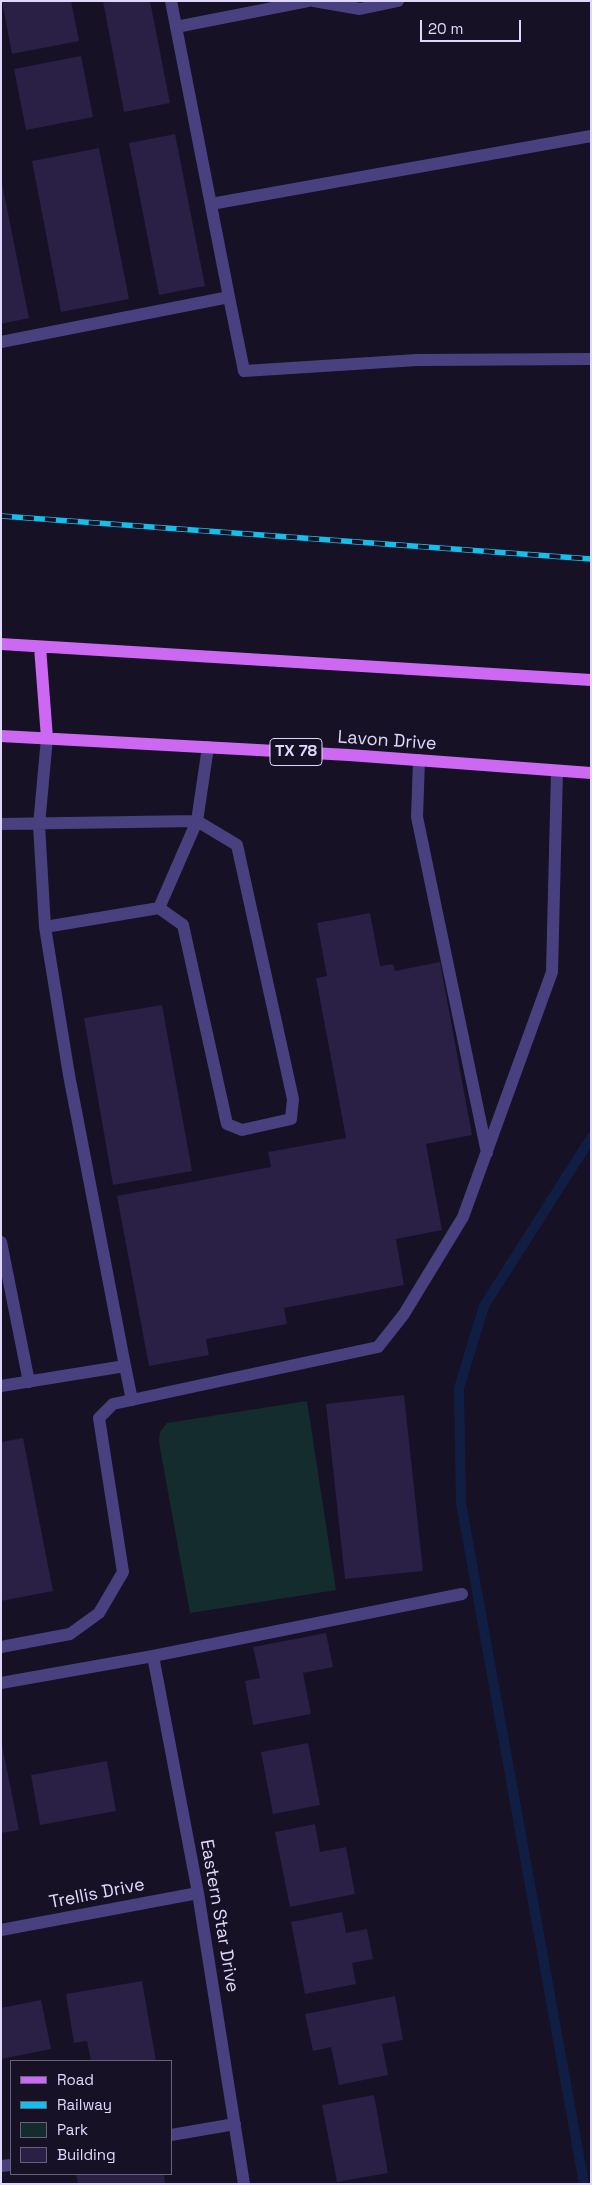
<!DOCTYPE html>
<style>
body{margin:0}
#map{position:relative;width:592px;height:2185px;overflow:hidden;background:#161125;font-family:"Space Grotesk",sans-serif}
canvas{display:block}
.frame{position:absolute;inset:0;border:2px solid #e0d8fc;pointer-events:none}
.legend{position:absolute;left:10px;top:2060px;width:162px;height:115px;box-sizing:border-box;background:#161125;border:1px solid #67617b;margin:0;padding:6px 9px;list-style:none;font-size:15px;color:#e0d8fc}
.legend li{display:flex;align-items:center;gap:10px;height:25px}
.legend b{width:25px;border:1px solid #67617b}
.scale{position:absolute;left:420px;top:20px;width:101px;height:22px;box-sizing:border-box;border:2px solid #e0d8fc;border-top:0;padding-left:6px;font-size:15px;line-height:18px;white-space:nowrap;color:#e0d8fc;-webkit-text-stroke:4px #161125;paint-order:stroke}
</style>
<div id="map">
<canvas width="592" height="2185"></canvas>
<div class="frame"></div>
<ul class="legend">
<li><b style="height:6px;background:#cd68f2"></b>Road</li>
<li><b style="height:6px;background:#15beeb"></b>Railway</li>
<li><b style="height:14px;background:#152c2e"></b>Park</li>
<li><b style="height:14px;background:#2a1f44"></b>Building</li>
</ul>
<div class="scale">20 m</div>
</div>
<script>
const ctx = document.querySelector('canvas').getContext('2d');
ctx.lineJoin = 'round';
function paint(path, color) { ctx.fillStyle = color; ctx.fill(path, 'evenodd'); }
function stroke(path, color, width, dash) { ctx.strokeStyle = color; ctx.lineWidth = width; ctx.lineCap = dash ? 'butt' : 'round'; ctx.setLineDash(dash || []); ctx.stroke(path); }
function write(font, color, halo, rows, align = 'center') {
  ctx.font = font + ' "Space Grotesk",sans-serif'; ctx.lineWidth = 4; ctx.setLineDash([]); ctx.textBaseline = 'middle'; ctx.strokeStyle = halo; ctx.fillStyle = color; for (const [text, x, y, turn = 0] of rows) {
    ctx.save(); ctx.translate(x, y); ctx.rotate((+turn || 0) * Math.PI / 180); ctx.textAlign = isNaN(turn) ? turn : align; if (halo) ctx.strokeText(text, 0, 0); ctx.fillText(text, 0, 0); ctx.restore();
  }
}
paint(new Path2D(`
 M307,1401l29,189 -146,23 -31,-171 1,-10 7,-9z`), '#152c2e');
stroke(new Path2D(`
 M584,2184l-123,-681 -2,-115 25,-82 107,-168`), '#111e44', 10);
paint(new Path2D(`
 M2,1h69l8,40 -67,13z
 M103,1h47l20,102 -46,9z
 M81,56l12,61 -67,13 -12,-61z
 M175,134l30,152 -46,9 -30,-152z
 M99,148l30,151 -68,13 -29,-151z
 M1,178l28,140 -28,6z
 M370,913l10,53 13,-2 2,7 45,-9 32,173 -46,9 16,86 -46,9 8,46 -120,23 3,16 -81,15 3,16 -60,11 -32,-170 154,-29 -3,-15 78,-14 -30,-160 11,-2 -10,-53z
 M162,1005l30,166 -79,14 -29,-167z
 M404,1395l19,176 -78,8 -19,-175z
 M23,1438l30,153 -52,10v-159z
 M326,1633l7,34 -30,6 8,41 -58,11 -8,-44 15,-3 -7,-31z
 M308,1743l12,62 -47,9 -12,-62z
 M2,1745l17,85 -18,3v-87z
 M107,1761l9,50 -76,14 -9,-50z
 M315,1824l5,28 26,-5 9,47 -65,13 -15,-75z
 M342,1912l4,21 21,-4 6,30 -21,4 4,21 -51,10 -14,-72z
 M142,1981l14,80h-65l-4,-20 -13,2 -8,-49z
 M395,1996l8,44 -21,4 6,31 -49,10 -8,-38 -18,4 -8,-37z
 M41,2000l10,49 -50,10v-51z
 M374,2095l14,78 -51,9 -15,-77z
 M76,2174h88l1,10h-87z`), '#2a1f44');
stroke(new Path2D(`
 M314,1l46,8 38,-8
 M176,27l132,-26
 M211,204l380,-68
 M229,297l15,74 173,-11 174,-1
 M1,342l228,-45 -58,-296
 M47,738l-8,87 6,102 24,148 56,291
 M419,760l-2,57 70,336
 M1,824l196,-3 40,24 56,254 -2,20 -49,11 -15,-6 -44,-199 -24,-17 -114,19
 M159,908l38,-87 11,-74
 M1,1242l28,140
 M1,1386l124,-20 7,34
 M1,1647l69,-13 29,-21 24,-41 -24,-154 14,-14 265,-57 26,-33 59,-97 89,-245 5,-201
 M153,1656l45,237 46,291
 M1,1683l152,-27 309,-62
 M1,1930l197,-37
 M171,2135l64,-11
 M1,2166l10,-1`), '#49407f', 12);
stroke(new Path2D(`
 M1,644l590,36
 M40,647l7,91
 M1,736l348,19 242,18`), '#cd68f2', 12);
const rail = new Path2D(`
 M1,516l590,43`);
stroke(rail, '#15beeb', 5.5);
stroke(rail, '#161125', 4, [11]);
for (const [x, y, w] of [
 [296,752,52]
]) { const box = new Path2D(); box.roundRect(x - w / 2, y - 13.5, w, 27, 4); ctx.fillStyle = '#161125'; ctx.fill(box); stroke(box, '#e0d8fc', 1); }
write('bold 16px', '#e0d8fc', null, [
 ["TX 78",296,752]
]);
write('18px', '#e0d8fc', '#161125', [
 ["Lavon Drive",387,741,4],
 ["Trellis Drive",97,1894,-11],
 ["Eastern Star Drive",219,1916,80]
]);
</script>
